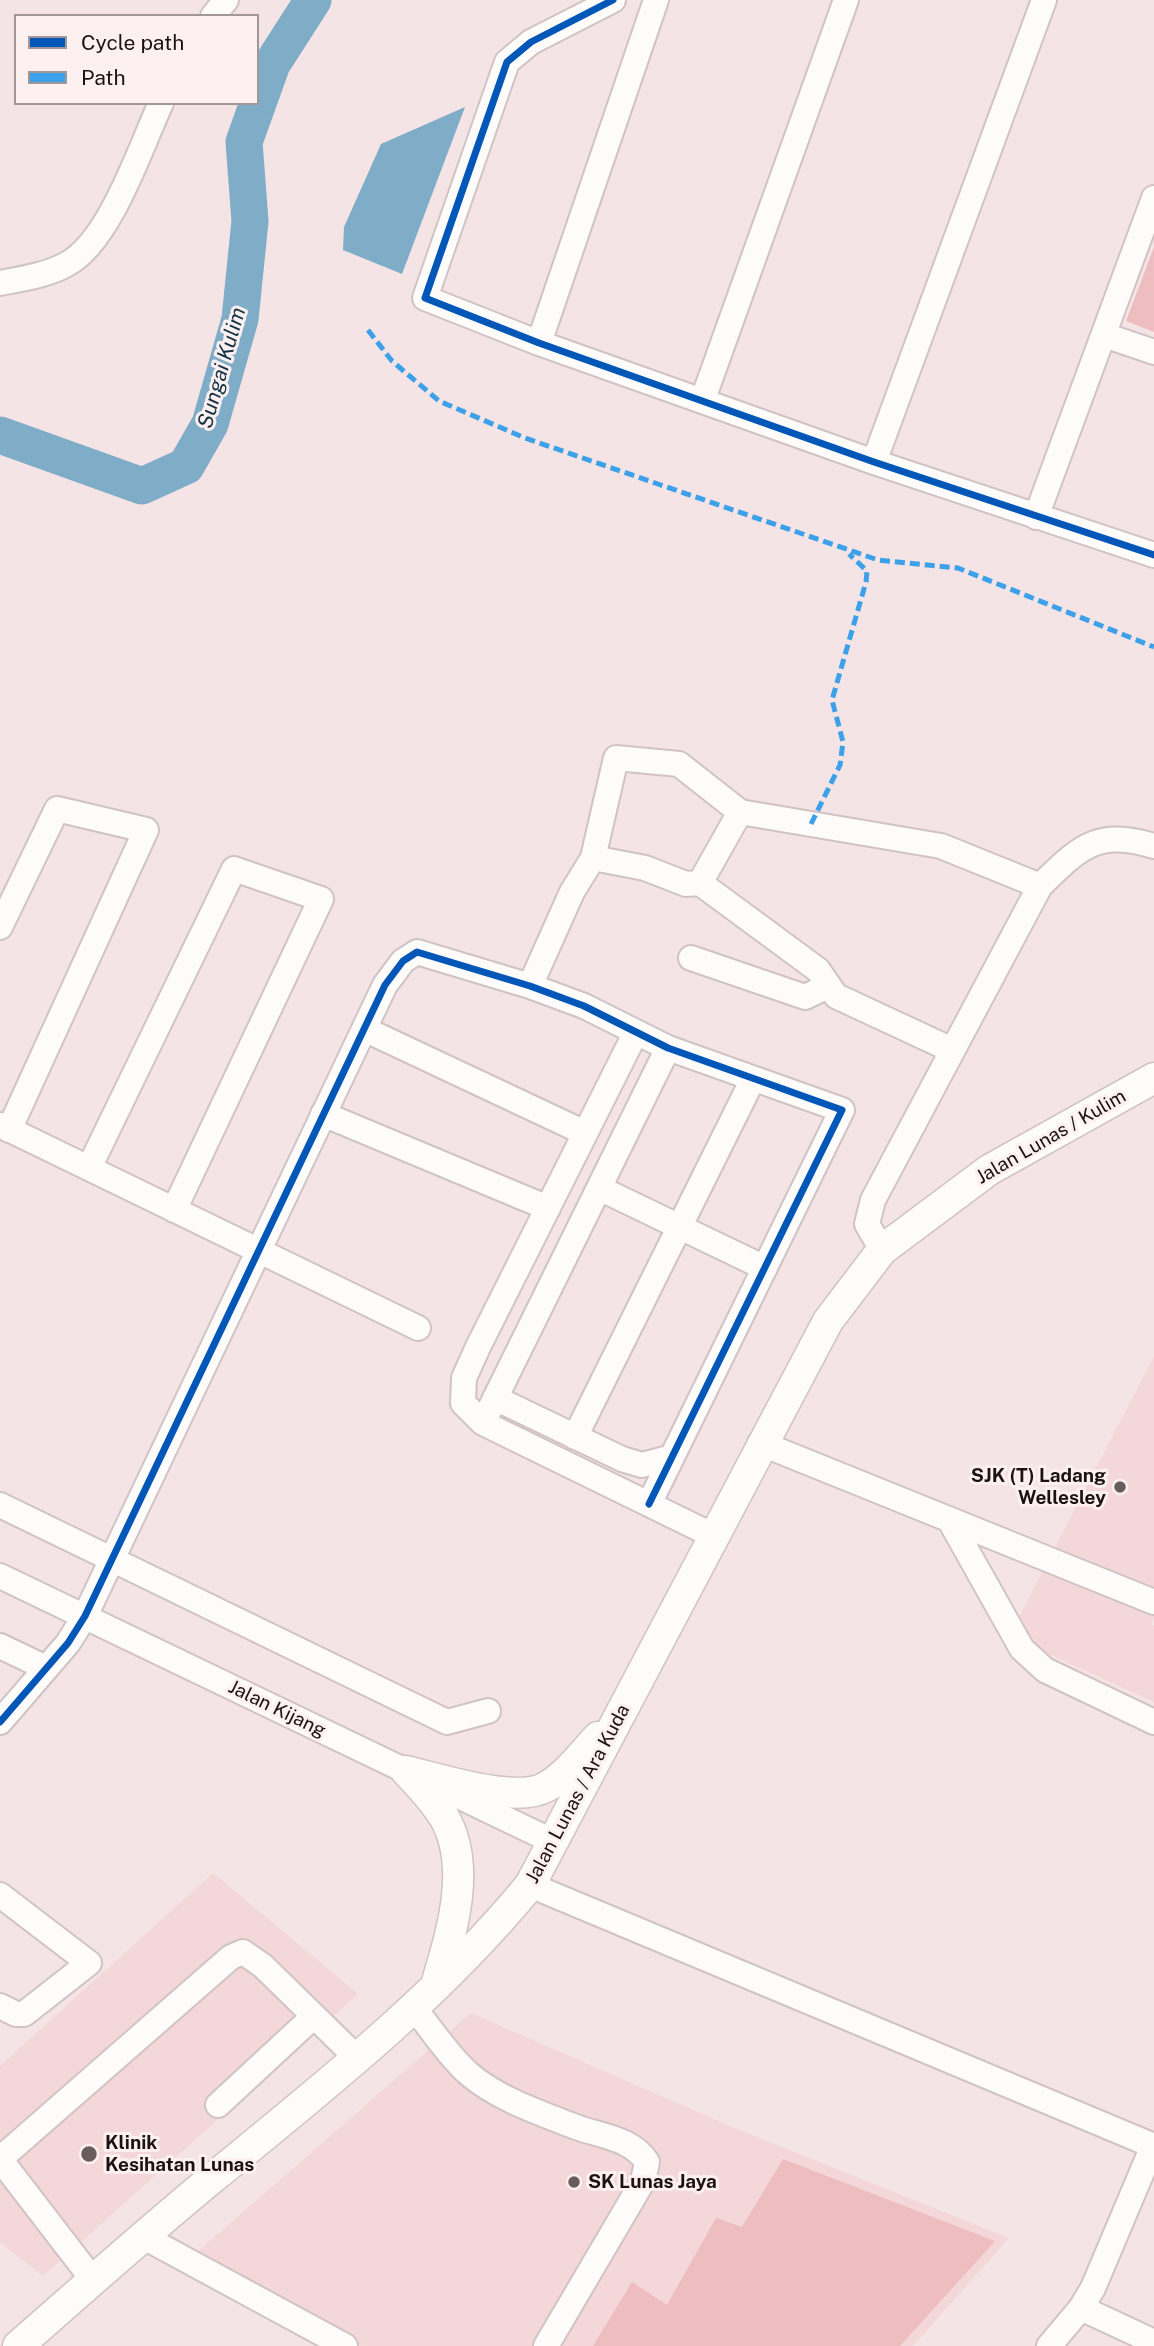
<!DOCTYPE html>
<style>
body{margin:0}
#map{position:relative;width:1154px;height:2346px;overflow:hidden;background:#f5e4e5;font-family:"Public Sans",sans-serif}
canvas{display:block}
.legend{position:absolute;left:14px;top:14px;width:245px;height:91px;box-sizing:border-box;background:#fcf0f0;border:2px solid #a29797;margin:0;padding:9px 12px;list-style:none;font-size:21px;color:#1c1212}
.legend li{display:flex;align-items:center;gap:14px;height:35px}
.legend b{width:35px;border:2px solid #a29797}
</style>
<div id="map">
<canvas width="1154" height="2346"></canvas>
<ul class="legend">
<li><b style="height:9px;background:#0057b8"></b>Cycle path</li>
<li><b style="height:9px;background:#3da1ea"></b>Path</li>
</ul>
</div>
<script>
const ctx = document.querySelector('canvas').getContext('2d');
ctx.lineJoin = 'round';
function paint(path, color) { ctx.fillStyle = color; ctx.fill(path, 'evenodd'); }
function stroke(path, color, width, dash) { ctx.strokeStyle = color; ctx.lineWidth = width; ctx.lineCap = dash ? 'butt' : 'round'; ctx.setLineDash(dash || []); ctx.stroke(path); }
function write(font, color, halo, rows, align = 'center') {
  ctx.font = font + ' "Public Sans",sans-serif'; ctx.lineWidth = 6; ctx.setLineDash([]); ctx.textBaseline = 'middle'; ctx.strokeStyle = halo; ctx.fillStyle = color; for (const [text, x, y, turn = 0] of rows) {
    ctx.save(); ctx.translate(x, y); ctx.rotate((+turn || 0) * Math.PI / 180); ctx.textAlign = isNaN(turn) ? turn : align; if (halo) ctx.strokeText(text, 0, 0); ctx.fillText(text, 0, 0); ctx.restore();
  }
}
paint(new Path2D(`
 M1154,1356v261l-3,7 3,2v76l-119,-54 -16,-31z
 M213,1873l145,121 -315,282 -43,-34v-176z
 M471,2013l261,114 277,111 -96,108h-552l-165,-93z`), '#f4d8d9');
paint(new Path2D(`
 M1154,247v85l-28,-11z
 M783,2159l212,82 -95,105h-307l39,-64 35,23 49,-87 26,9z`), '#eebdc0');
paint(new Path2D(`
 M465,107l-63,167 -59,-24 1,-23 37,-83z`), '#7fadc8');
stroke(new Path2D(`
 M0,435l142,51 44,-20 24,-42 30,-105 10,-98 -6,-79 28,-78 41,-64`), '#7fadc8', 37);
const minor = new Path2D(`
 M613,0l-82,42 -24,20 -82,236 114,45 335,119 280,93
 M213,16l13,-16
 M0,283c21,-4 48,-8 67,-19 43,-23 73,-116 94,-161
 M1104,335l50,17
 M539,343l117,-343
 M703,399l143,-399
 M874,462l170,-462
 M1036,517l118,-319
 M593,858l52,10 41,16 14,-1 118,87 18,26 116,54
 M700,883l40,-71
 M0,927l57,-118 89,21 -137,300
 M691,958l114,39 23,-11
 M530,986l42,-94 21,-34 23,-100 63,6 61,48 201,34 99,40
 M364,1029l221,104
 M636,1032l-158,315 -14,31 -1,25 20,20 231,113
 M323,1114l225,94
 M0,1125l418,203
 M89,1168l145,-299 87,30 -147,311
 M599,1188l166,80
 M882,1250l-15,-26 6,-24 167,-314c40,-39 56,-57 114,-40
 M495,1398l127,61 20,6 30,-8
 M483,1423l185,-375
 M575,1437l178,-358
 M760,1443l394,159
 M0,1505l447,217 41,-11
 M949,1519l73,130 23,21 109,52
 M0,1576l554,266
 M0,1646l46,22
 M0,1722l68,-79 17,-27 300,-631 18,-24 14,-9 113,34 54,20 84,42 174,62 -193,394
 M530,1885l624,261
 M0,1895l89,68 -65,51h-8l-16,-8
 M413,2007c18,21 35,49 56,67 29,25 71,39 107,53 24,9 56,11 71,35l-4,19 -97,165
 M218,2105l96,-89
 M0,2159l231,-202 12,-5 20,14 93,91
 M0,2159l93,121
 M142,2236l203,110
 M1081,2308l73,34
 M1049,2346l32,-38 12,-20 60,-142`);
const major = new Path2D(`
 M406,1771c34,8 110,33 140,16 20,-11 36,-33 52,-50
 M406,1771c14,15 28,29 38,46 29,50 7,117 -8,168
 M18,2346c65,-57 130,-115 197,-170 110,-90 224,-180 315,-291l298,-564 54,-71 107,-80 165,-92`);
stroke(minor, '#d0c3c4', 28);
stroke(major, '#d0c3c4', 33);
stroke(minor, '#fefbfb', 24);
stroke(major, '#fefbfb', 30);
stroke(new Path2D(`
 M368,330l24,31 47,40 86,37 353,122 80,8 196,79
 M811,824l29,-59 3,-23 -11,-42 34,-118 1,-11 -18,-17`), '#3da1ea', 5, [10, 5]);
stroke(new Path2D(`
 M613,0l-82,42 -24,20 -82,236 114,45 335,119 280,93
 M0,1722l68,-79 17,-27 300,-631 18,-24 14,-9 113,34 54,20 84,42 174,62 -193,394`), '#0057b8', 7);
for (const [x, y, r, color] of [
 [1120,1487,7,"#685c5c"],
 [89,2154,9,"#685c5c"],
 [574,2182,7,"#685c5c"]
]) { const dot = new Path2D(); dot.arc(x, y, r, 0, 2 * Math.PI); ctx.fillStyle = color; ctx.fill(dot); stroke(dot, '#fcf0f0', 2.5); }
write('19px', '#1c1212', '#fcf0f0', [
 ["Jalan Lunas / Kulim",1051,1137,-30],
 ["Jalan Kijang",277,1709,26],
 ["Jalan Lunas / Ara Kuda",578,1794,-62]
]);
write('bold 19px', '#1c1212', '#fcf0f0', [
 ["SJK (T) Ladang",1106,1476,"right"],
 ["Wellesley",1106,1498,"right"],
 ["Klinik",105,2143],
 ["Kesihatan Lunas",105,2165],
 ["SK Lunas Jaya",588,2182]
], 'left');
write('italic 21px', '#113243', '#fcf0f0', [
 ["Sungai Kulim",222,368,-74]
]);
</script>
